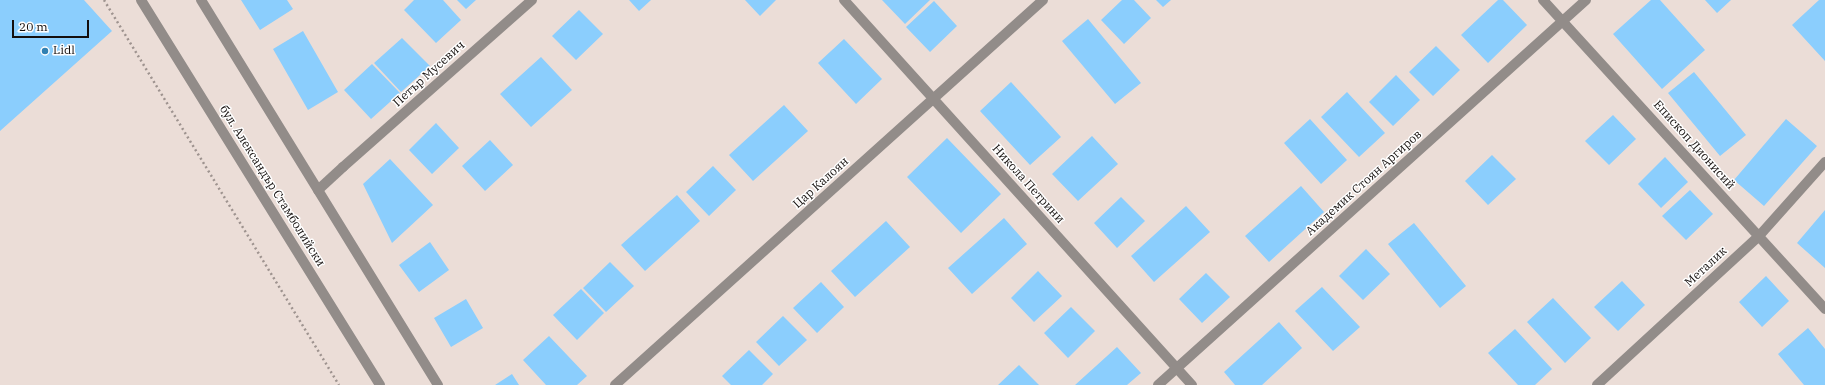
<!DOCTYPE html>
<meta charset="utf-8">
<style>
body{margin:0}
#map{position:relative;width:1825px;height:385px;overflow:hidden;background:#ebddd7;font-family:"IBM Plex Serif",serif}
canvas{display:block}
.scale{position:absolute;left:12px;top:20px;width:77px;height:18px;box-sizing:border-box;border:2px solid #140f0d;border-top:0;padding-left:5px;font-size:12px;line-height:14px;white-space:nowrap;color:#140f0d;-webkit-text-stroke:3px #fff;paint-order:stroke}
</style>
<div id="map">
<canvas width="1825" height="385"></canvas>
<div class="scale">20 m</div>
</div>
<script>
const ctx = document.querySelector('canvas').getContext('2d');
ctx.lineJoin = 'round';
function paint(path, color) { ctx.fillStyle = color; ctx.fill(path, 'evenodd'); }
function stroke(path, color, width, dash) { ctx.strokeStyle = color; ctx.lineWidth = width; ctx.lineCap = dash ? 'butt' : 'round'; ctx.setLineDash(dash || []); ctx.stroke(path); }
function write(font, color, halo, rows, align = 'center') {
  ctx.font = font + ' "IBM Plex Serif",serif'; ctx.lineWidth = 3; ctx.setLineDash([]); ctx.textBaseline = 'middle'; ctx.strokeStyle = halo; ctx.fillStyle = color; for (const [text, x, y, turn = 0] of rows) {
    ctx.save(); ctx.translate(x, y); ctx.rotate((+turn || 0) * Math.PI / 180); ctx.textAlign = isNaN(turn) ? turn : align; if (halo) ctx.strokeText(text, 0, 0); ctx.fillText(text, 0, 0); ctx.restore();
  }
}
paint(new Path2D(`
 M0,0h84l28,31 -112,100z
 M241,0h46l6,9 -33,21z
 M414,0h29l18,20 -25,23 -32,-33z
 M457,0h19l-10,9z
 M629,0h22l-12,11z
 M745,0h31l-16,16z
 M882,0h48l-25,24z
 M1122,0h12l17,18 -27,26 -23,-24z
 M1156,0h15l-8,7z
 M1498,0h5l24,25 -39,38 -27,-28z
 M1651,0h9l45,50 -43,39 -49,-55z
 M1705,0h26l-14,13z
 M1819,0h6v61l-33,-36z
 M934,1l23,25 -27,26 -24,-25z
 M579,10l24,24 -27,26 -24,-24z
 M1088,19l53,64 -26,21 -53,-63z
 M303,31l35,61 -30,18 -35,-61z
 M402,38l28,28 -29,26 -27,-29z
 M844,39l38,40 -26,25 -38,-41z
 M1436,46l24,24 -27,26 -24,-24z
 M541,57l31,33 -41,37 -31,-33z
 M372,64l28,29 -29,26 -27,-29z
 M1694,72l52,63 -26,21 -52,-63z
 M1396,75l24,25 -27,26 -24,-24z
 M1011,82l50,55 -31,28 -50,-54z
 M1347,92l38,41 -26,24 -38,-40z
 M784,105l24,26 -55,50 -24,-26z
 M1613,115l23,24 -27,26 -24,-24z
 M1310,119l37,41 -26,24 -37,-41z
 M1786,119l31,27 -53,60 -30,-26z
 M436,123l23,25 -27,26 -23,-24z
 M1092,136l26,28 -40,37 -26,-27z
 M947,138l54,56 -40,39 -54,-56z
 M490,140l23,25 -28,26 -23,-25z
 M1492,155l24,24 -28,26 -23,-24z
 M1665,157l23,25 -27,26 -23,-24z
 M390,159l43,46 -41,38 -29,-59z
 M713,166l23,24 -27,26 -23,-24z
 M1301,186l23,26 -55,50 -24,-26z
 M1690,190l23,24 -27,26 -24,-24z
 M677,195l23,26 -55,50 -24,-26z
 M1121,197l24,24 -28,27 -23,-25z
 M1186,206l24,26 -56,50 -23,-26z
 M1825,210v58l-28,-25z
 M1004,218l23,26 -55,50 -24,-26z
 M886,221l24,26 -55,50 -24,-26z
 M1414,223l52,63 -26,22 -52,-64z
 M430,242l19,28 -30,22 -20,-27z
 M1366,249l24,25 -27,26 -24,-24z
 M610,262l24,24 -28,26 -23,-24z
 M1038,271l24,25 -28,26 -23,-24z
 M1206,273l24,24 -28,26 -23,-24z
 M1766,276l23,25 -27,26 -23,-25z
 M1622,281l23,24 -27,26 -24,-24z
 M821,282l23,25 -27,26 -24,-25z
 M1322,287l38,40 -27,24 -38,-40z
 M581,289l23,24 -27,27 -24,-25z
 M1553,298l38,40 -26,25 -38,-41z
 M466,299l17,29 -32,19 -17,-29z
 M1071,307l24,24 -27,27 -24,-25z
 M783,316l24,24 -28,26 -23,-24z
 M1279,322l23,26 -40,37h-27l-11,-13z
 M1808,328l17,21v36h-21l-26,-31z
 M1515,329l37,40 -17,16h-17l-30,-32z
 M549,336l38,40 -10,9h-31l-23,-25z
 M1117,347l24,26 -14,12h-52z
 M749,350l24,24 -11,11h-31l-9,-9z
 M1019,365l20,20h-41z
 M512,374l7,11h-24z`), '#8bcefd');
stroke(new Path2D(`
 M104,0l235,385`), '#9e938f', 2.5, [2, 3]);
stroke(new Path2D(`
 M318,190l25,-23`), '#928c89', 10);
stroke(new Path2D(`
 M844,0l348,385
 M1543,0l282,309
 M343,167l189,-167
 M615,385l428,-385
 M1158,385l428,-385
 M1597,385l162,-149 66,-74`), '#928c89', 10);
stroke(new Path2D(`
 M141,0l239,385
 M201,0l237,385`), '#928c89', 10);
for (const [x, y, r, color] of [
 [45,51,4,"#3180b2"]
]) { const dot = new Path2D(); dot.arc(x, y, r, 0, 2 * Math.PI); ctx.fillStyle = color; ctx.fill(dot); stroke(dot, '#fff', 1.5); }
write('12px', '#140f0d', '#fff', [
 ["Lidl",53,51]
], 'left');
write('12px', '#140f0d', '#fff', [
 ["Петър Мусевич",429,74,-42],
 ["Епископ Дионисий",1694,145,48],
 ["Цар Калоян",821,183,-42],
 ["Академик Стоян Аргиров",1364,183,-42],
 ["Никола Петрини",1028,184,48],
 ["бул. Александър Стамболийски",272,186,58],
 ["Металик",1706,267,-43]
]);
</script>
